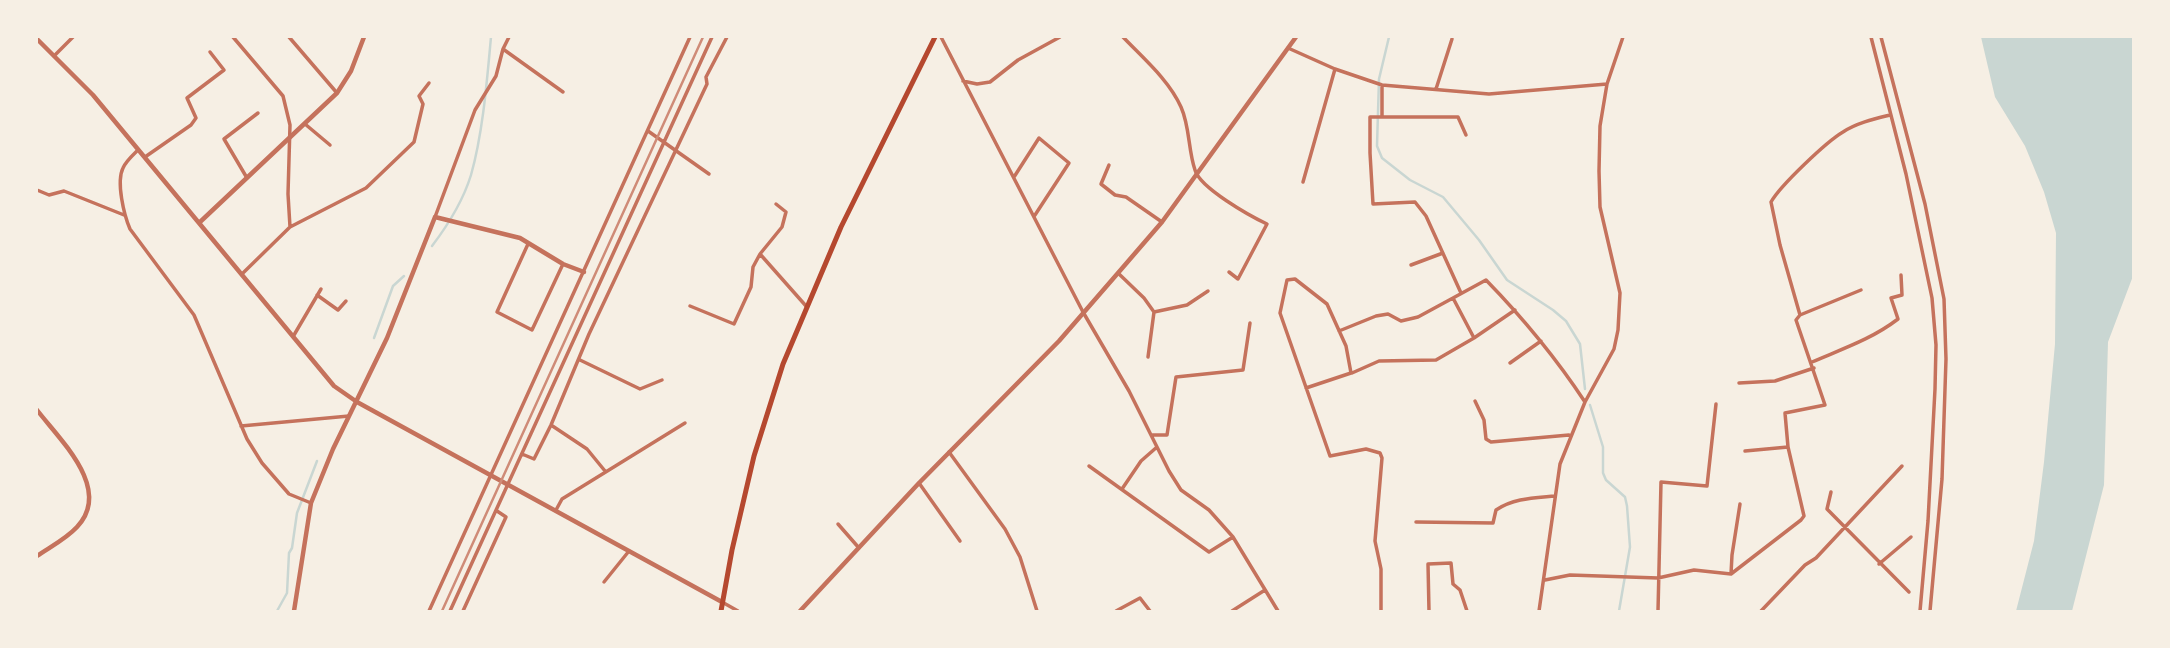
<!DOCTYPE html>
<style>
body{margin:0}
#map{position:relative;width:2170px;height:648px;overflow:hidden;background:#f6efe4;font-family:"Fira Sans",sans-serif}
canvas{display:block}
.frame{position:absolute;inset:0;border:38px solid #f6efe4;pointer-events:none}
</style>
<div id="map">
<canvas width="2170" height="648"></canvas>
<div class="frame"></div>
</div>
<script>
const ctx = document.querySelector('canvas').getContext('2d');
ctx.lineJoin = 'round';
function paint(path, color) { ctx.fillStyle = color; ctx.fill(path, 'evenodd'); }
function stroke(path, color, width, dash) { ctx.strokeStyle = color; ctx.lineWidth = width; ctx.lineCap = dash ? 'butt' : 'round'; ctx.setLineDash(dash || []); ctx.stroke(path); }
paint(new Path2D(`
 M1981,37h152v239l-25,66 -4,143 -32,126h-56l18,-70 10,-79 11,-118 1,-111 -12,-41 -19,-46 -30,-49z`), '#c9d6d2');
stroke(new Path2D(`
 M1389,37l-10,42 -2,67 5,12 28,22 33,17 36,43 28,40 46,30 13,11 14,23 5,45
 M432,246c16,-21 31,-45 39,-71 12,-42 16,-95 20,-138
 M374,338l19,-52 11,-10
 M1590,405l13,42v26l3,7 19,17 2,9 3,41 -11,64
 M277,611l10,-18 2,-40 3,-5 5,-35 20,-52`), '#c9d6d2', 2.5);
stroke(new Path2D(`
 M233,37l50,59 7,29 -2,69 2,33
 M289,37l48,56
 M941,37l142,275 46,79 40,80 12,19 28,20 24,27 45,74
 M1123,37c20,21 46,43 58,70 9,20 7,43 14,63 5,18 55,46 72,54l-29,55 -9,-7
 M1871,37l35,137 26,124 4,47 -1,44 -7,132 -8,90
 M1881,37l44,167 19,95 2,60 -4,120 -12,132
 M1288,48l47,21 47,16 107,9 118,-10
 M503,49l60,43
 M54,56l19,-19
 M963,81l14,3 13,-2 28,-22 42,-23
 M1436,89l16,-50
 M1382,116v-31
 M305,124l25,21
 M648,131l61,43
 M138,150c-5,5 -12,11 -15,18 -7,14 1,47 7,61l64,86 53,124 15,24 27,31 22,9
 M145,157l46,-32 5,-7 -9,-20 37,-28 -14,-18
 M1109,165l-8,19 14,11 11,2 36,25
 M1014,177l25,-39 30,25 -34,52
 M247,178l-23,-39 34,-26
 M1303,182l32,-113
 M37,190l12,5 15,-4 60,24
 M435,217l40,-107 21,-34 7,-27 6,-12
 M528,244l-31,68 35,18 31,-66
 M760,254l46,52
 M1411,265l32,-12
 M243,273l47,-46 76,-39 48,-46 9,-38 -4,-8 10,-13
 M1118,273l26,25 10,14 -6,45
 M1461,293l-35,-77 -11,-14 -42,2 -3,-51v-36h88l8,18
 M317,295l21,15 8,-9
 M690,306l44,18 17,-37 2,-20 7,-13 22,-27 4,-15 -10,-8
 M1515,310l-41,28 -21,-40 33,-18c37,38 70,78 99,122
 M1154,312l33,-7 21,-14
 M1800,315l61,-25
 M1339,331l37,-15 12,-2 13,7 17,-4 35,-19
 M294,335l27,-46
 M580,360l60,29 22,-9
 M1812,362c30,-13 60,-23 86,-43l-7,-21 11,-3 -1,-20
 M1510,363l31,-22
 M1352,373l27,-12 57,-1 38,-22
 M1739,383l36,-2 39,-13
 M1306,388l45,-15 -5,-27 -19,-42 -32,-25 -8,1 -7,33 50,143 36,-7 14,4 2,5 -7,83 6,28v42
 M1475,401l9,19 2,19 5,3 78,-7
 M551,425l36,24 18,22
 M241,426l108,-10
 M1151,435h16l9,-58 67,-7 7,-47
 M1745,451l43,-4
 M949,452l56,77 15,28 17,54
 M522,454l12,5 17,-34 38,-91 118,-250 -1,-7 21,-40
 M1089,466l120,86 24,-15
 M919,483l41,58
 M1122,489l19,-28 16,-14
 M1831,492l-4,17 82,83
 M556,510l6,-11 123,-76
 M1416,522l77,1 3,-13c18,-12 38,-12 59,-14
 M838,524l21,24
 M1879,564l32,-27
 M1731,574l1,-19 8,-51
 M1545,580l25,-5 88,3 36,-8 37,4 70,-54 3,-4 -16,-69 -3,-34 40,-8 -29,-85 4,-5 -20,-70 -9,-43c9,-16 55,-60 72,-70 14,-9 31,-13 47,-17
 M604,582l25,-31
 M722,602l16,9
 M429,611l261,-574
 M450,611l262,-574
 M463,611l43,-94 -9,-6
 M1116,611l24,-13 10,13
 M1232,611l33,-21
 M1429,611l-1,-47 23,-1 2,21 7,6 7,21
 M1539,611l21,-147 25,-62 29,-53 4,-19 2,-37 -20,-86 -1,-36 1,-45 7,-42 16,-47
 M1658,611l3,-129 46,4 9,-82
 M1761,611l44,-46 11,-7 86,-92`), '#c5725c', 3.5);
stroke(new Path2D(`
 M37,39l56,56 241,291 23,16 365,200
 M200,222l137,-129 14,-22 13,-34
 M37,410c23,30 76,79 40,117 -11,12 -27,20 -40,29
 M294,611l17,-108 22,-54 54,-111 48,-121 85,21 43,26 21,8
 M800,611l119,-128 140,-142 59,-68 44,-51 134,-185`), '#c5725c', 4.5);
stroke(new Path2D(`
 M721,611l11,-61 22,-94 29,-92 58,-137 94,-190`), '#b5482f', 5);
stroke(new Path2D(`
 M442,611l261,-574`), '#cf8b77', 2.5);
</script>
